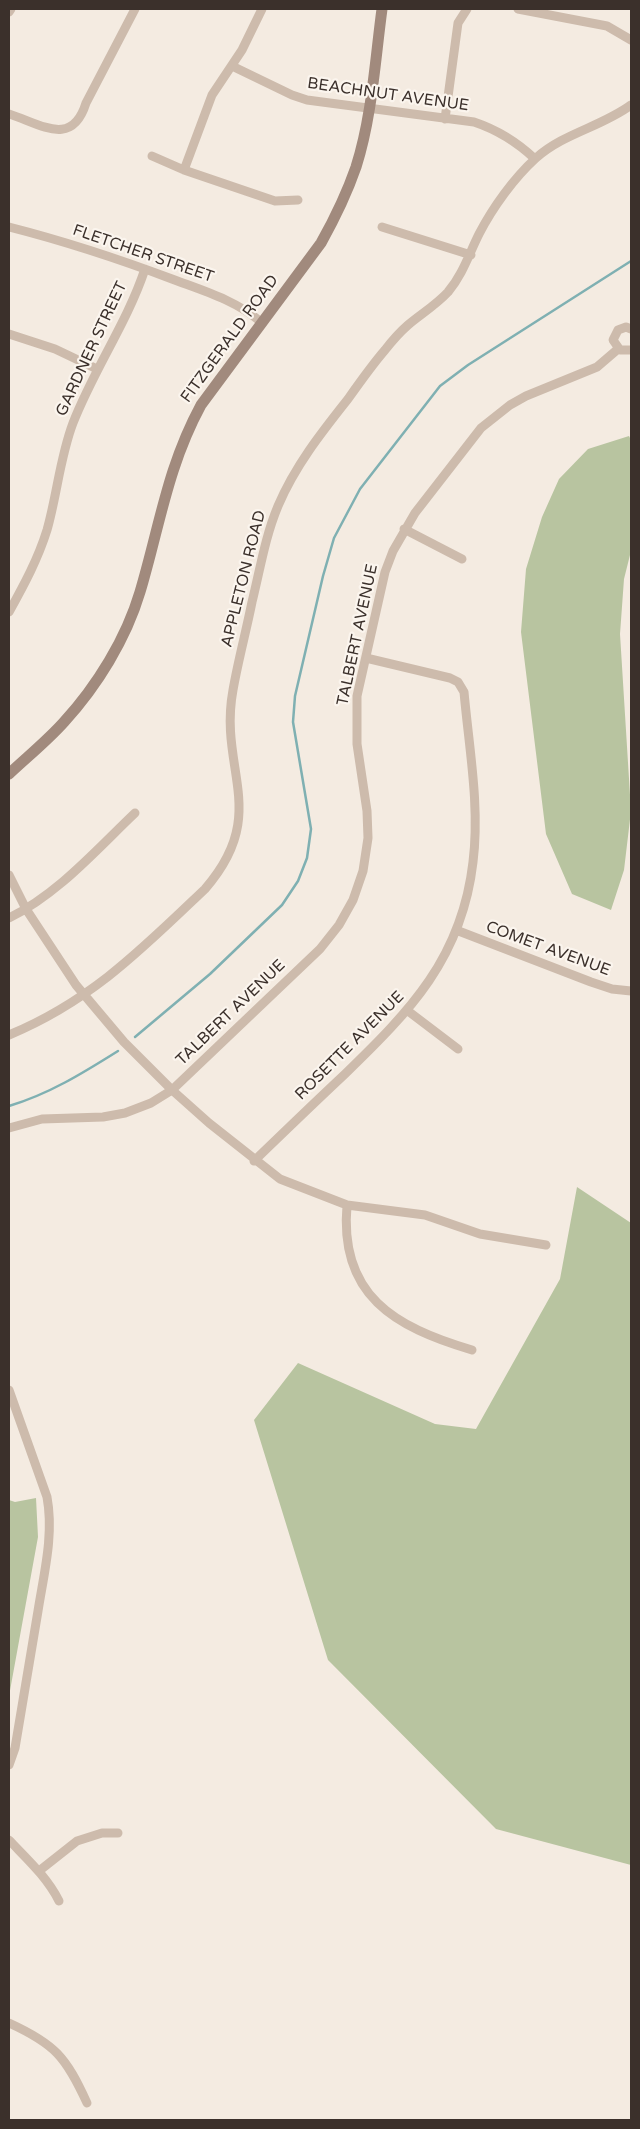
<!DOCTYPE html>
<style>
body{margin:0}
#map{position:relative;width:640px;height:2129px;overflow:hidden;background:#f4ebe1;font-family:"Varela Round",sans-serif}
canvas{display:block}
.frame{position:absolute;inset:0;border:10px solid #3b302b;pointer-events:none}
</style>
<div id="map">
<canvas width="640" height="2129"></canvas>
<div class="frame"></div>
</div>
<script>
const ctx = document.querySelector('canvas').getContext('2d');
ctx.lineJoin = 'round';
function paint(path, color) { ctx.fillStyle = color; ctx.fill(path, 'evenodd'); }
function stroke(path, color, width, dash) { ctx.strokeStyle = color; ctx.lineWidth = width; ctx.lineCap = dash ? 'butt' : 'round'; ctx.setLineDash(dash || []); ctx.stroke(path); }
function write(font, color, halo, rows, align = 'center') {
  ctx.font = font + ' "Varela Round",sans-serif'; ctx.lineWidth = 4.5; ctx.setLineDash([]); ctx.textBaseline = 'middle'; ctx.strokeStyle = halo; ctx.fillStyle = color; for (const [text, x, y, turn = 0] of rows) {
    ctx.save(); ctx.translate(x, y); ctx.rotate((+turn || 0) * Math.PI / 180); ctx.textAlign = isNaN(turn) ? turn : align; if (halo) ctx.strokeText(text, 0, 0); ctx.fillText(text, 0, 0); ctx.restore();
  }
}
paint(new Path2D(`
 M629,436l2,4v111l-7,28 -4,55 11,177 -7,59 -13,40 -39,-16 -26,-60 -25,-202 5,-63 16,-52 17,-38 29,-30z
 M577,1187l54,36v642l-135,-36 -168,-169 -74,-240 44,-57 137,61 41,5 84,-150z
 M36,1498l2,39 -29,159v-196l6,2z`), '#b8c4a0');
stroke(new Path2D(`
 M135,1037l75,-63 72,-69 16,-24 9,-23 4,-29 -18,-107 2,-26 28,-120 11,-38 26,-49 80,-103 28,-21 163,-104
 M9,1106c40,-12 74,-33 109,-55`), '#7fb0b2', 2.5);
stroke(new Path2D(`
 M518,9l89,17 24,14
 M9,12l2,-3
 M232,66l60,29 15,5 167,22c24,8 42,19 61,37
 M9,114c32,10 63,34 77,-11l49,-94
 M445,119l13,-96 9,-14
 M152,156l32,14 91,31 23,-1
 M184,170l28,-75 30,-45 20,-41
 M9,227c55,14 110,32 163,52 32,12 63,21 89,43
 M382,227l89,28
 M631,329l-5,-2 -8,3 -5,10 7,10h11
 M9,334l46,15 42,20
 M404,529l58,30
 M9,612c15,-27 29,-53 38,-82 10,-35 13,-73 26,-107 21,-54 54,-100 72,-154
 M9,875l17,34 50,76 48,57 48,48 37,33 71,56 67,26 78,10 55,19 66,11
 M9,918c49,-24 87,-68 126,-105
 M456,930l135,52 21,7 19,2
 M408,1011l50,38
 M9,1035c82,-34 133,-86 196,-146 66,-76 13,-119 28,-199 5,-29 13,-58 19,-88 8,-32 13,-65 26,-96 17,-40 43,-73 70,-107 12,-17 24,-34 37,-49 7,-9 15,-18 23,-25 13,-11 28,-20 40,-33 15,-18 21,-38 31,-58 14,-27 35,-56 57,-76 28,-25 65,-31 95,-53
 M9,1128l33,-9 61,-2 22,-4 26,-10 21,-13 148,-141 19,-24 14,-25 10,-29 5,-33 -1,-27 -10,-67v-48l28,-124 8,-21 22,-38 66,-85 29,-23 16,-9 71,-29 21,-18
 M254,1161c30,-29 60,-58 91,-87 65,-63 117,-116 128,-212 7,-56 -4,-114 -9,-170l-6,-10 -8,-4 -84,-20
 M347,1205c-8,90 47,122 125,145
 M9,1390l38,107c7,38 -3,76 -9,114 -8,46 -15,91 -23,137l-6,17
 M9,1840c18,19 38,37 50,61
 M39,1871l38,-30 25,-8h16
 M9,2023c46,21 57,34 78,80`), '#cdbbac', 9);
stroke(new Path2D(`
 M9,774c18,-17 38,-33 55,-52 33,-36 62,-83 76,-130 20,-67 27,-124 61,-187l120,-162c14,-25 26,-50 35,-76 16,-50 19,-106 26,-158`), '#a18a7d', 11);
write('16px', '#3b302b', '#fbf5ee', [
 ["BEACHNUT AVENUE",388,95,8],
 ["FLETCHER STREET",143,254,19],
 ["FITZGERALD ROAD",230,339,-54],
 ["GARDNER STREET",92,349,-65],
 ["APPLETON ROAD",244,579,-76],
 ["TALBERT AVENUE",358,635,-78],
 ["COMET AVENUE",548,949,20],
 ["TALBERT AVENUE",231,1013,-44],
 ["ROSETTE AVENUE",350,1046,-45]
]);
</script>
